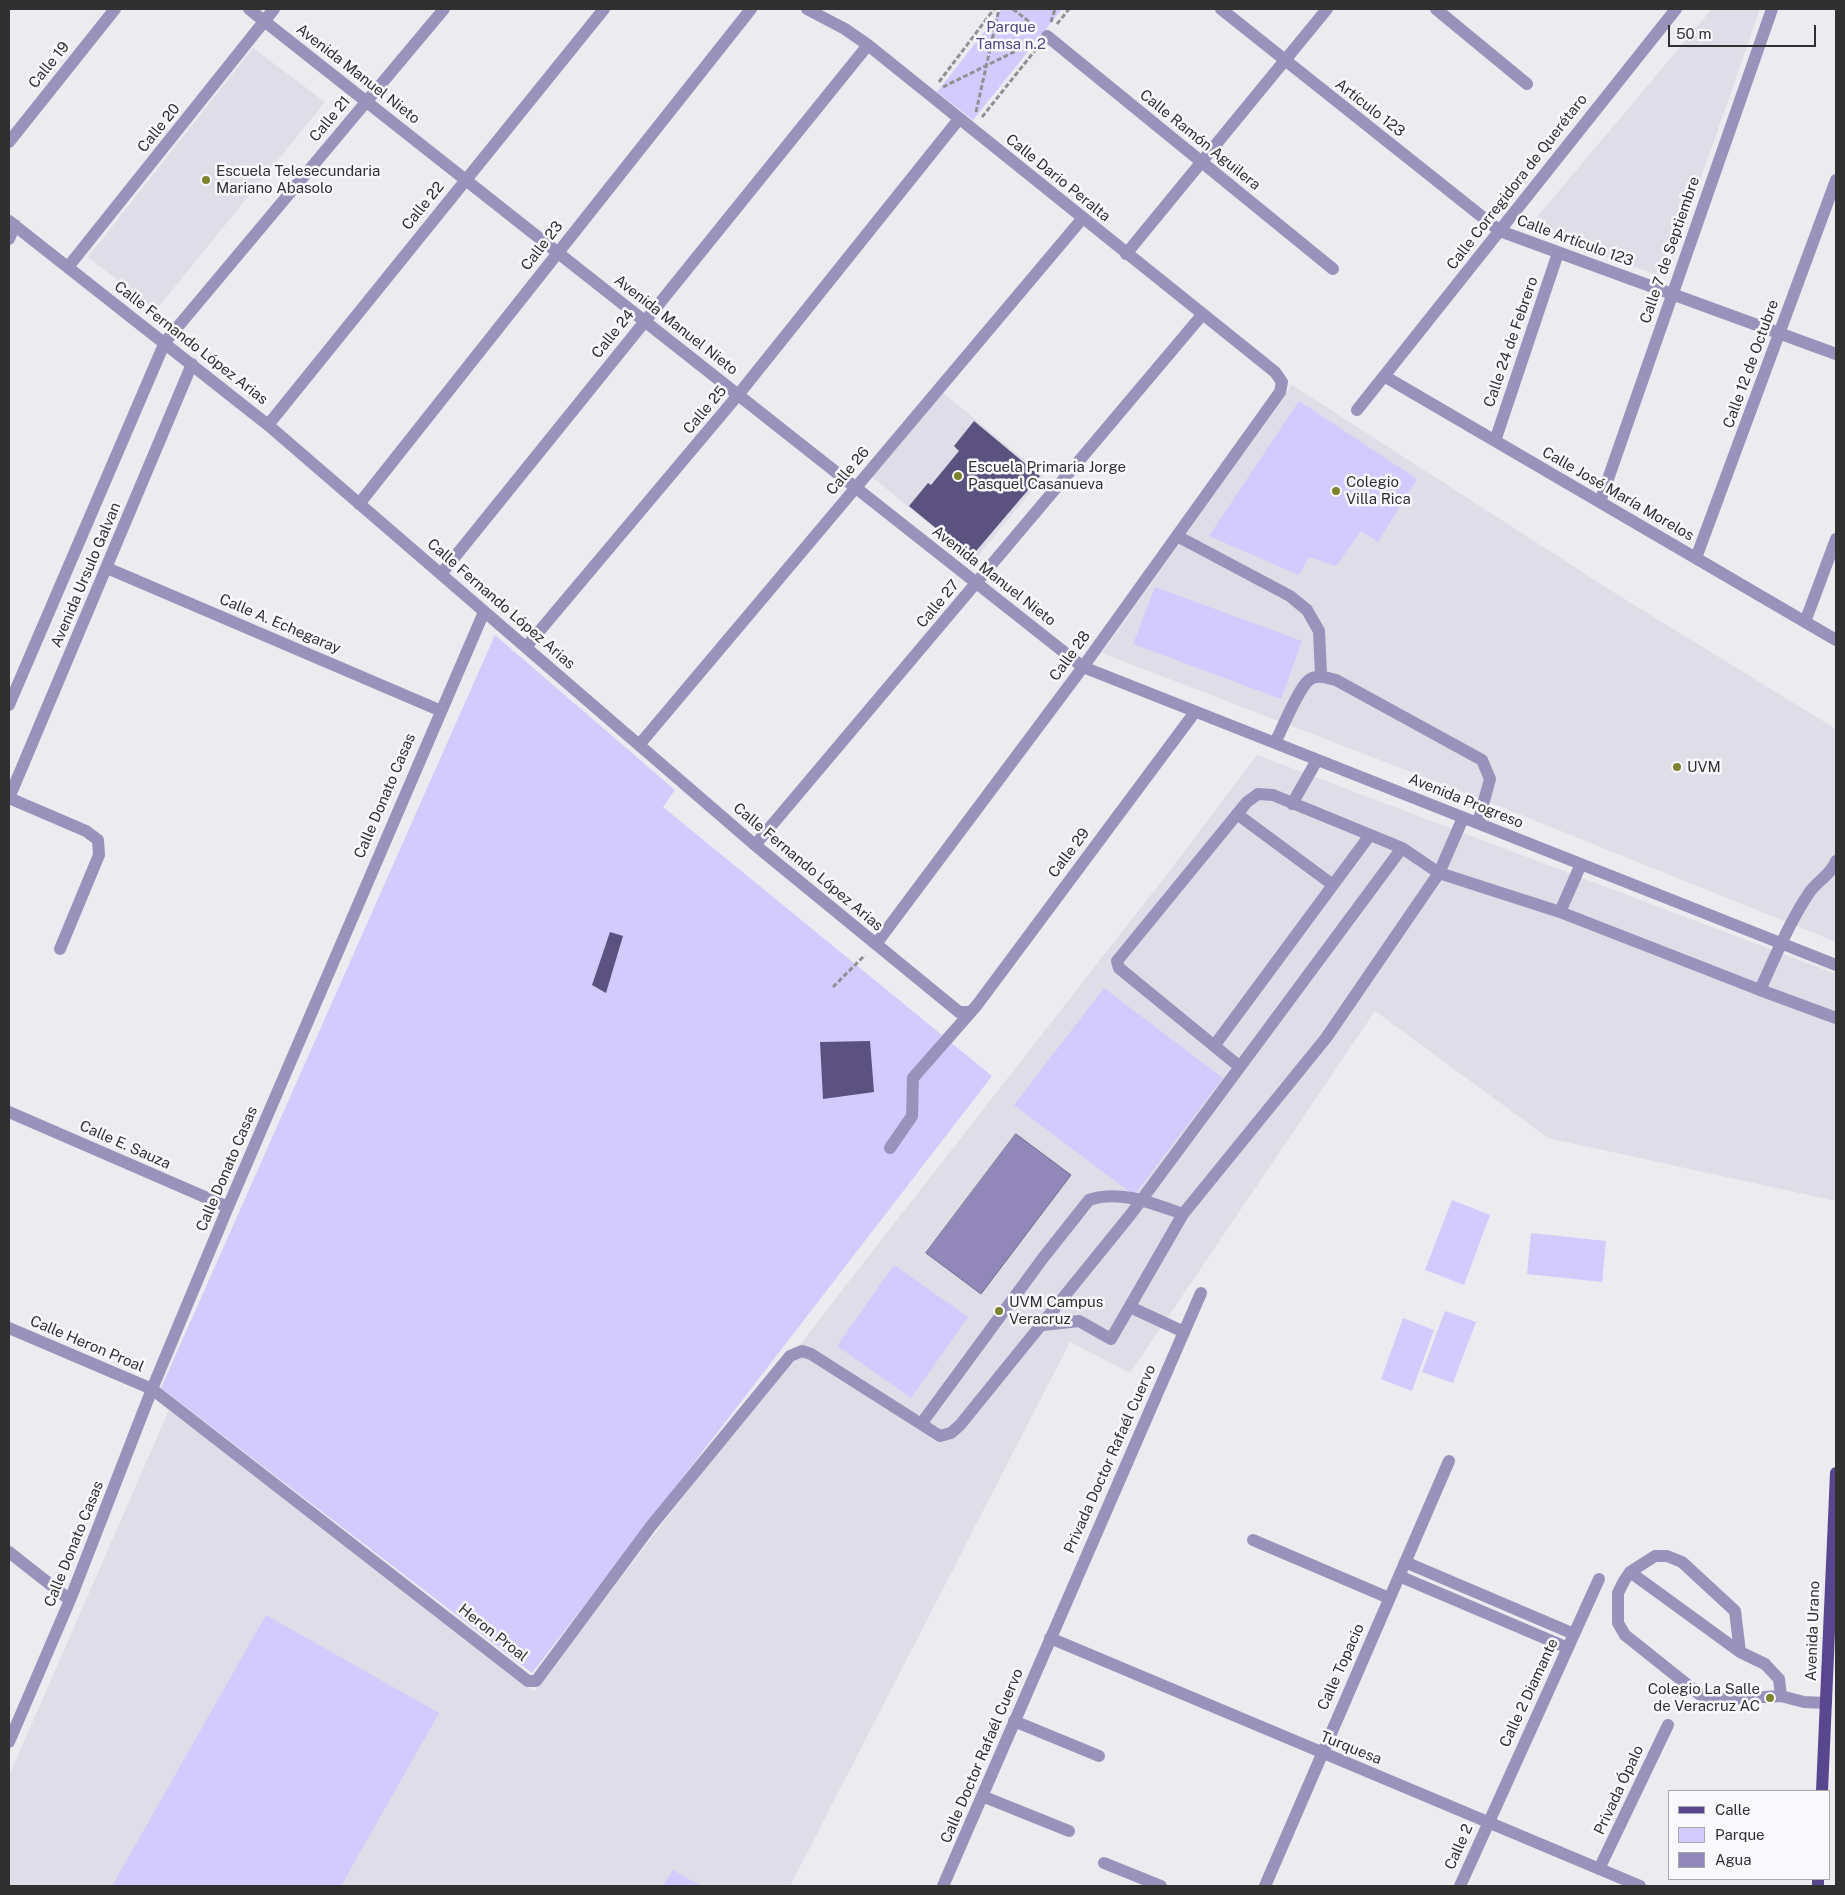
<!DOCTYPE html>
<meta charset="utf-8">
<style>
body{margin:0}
#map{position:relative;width:1845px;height:1895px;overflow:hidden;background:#ecebef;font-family:"Public Sans",sans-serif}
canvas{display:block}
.frame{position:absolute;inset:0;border:10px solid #303031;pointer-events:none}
.legend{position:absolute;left:1668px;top:1790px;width:162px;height:90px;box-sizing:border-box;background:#f9f9fd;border:1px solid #a9a9ab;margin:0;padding:6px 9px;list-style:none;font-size:15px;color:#303031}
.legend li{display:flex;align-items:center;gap:10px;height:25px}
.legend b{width:25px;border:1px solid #a9a9ab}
.scale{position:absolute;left:1668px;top:25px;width:148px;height:22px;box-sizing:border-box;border:2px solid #303031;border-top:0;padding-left:6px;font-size:15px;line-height:18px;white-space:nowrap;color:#303031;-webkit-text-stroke:4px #f9f9fd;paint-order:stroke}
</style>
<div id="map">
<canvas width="1845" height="1895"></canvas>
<div class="frame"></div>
<ul class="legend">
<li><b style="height:6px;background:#58478e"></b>Calle</li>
<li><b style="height:14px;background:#d3cbfe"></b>Parque</li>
<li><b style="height:14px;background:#9188b9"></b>Agua</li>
</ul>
<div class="scale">50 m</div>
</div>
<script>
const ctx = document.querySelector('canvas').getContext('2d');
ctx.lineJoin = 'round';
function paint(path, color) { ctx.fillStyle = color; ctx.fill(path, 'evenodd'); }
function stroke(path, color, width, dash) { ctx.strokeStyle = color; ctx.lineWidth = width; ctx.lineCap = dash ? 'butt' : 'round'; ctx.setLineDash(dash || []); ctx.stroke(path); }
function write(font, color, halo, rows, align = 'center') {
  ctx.font = font + ' "Public Sans",sans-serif'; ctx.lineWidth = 5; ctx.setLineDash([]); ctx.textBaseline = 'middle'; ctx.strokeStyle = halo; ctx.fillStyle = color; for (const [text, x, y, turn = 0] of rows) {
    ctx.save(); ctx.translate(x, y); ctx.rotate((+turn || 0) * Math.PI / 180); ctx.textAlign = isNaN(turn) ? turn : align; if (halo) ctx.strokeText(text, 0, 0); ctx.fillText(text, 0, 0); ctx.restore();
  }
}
paint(new Path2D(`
 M1712,9h48l-94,269 -139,-49z
 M253,48l72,54 -169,208 -68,-53z
 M1292,385l329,212 215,132v213l-342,-138 -392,-151z
 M942,392l102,84 -70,85 -103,-85z
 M1257,755l579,219v227l-288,-63 -173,-127 -245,362 -60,-31 -280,544h-781v-110l160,-366 365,281 316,-411 318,-407z`), '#dedde8');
paint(new Path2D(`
 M1002,9h60l-89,111 -36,-28z
 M1299,401l118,78 -39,63 -17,-11 -25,35 -27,-9 -10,18 -90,-39z
 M1155,587l147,54 -21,58 -148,-55z
 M495,635l180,155 -12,17 329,269 -460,597 -371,-285z
 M1104,988l119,90 -89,117 -120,-90z
 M1452,1200l38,15 -26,70 -39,-15z
 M1531,1233l75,8 -4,41 -75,-8z
 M894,1265l74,52 -57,81 -74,-52z
 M1445,1311l31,11 -23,61 -31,-11z
 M1403,1318l31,12 -22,61 -31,-12z
 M266,1615l173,98 -98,173h-229z
 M673,1870l28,16h-38z`), '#d3cbfe');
const water = new Path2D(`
 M1016,1134l55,41 -90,119 -55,-41z`);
paint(water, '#9188b9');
stroke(water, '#746e90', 1);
paint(new Path2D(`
 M974,421l66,55 -69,81 -62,-51 19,-23 3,2 28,-34 -5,-5z
 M610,932l13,4 -17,57 -14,-8z
 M870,1041l4,51 -51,7 -3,-57z`), '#5b5280');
stroke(new Path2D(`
 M1013,9l23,18
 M1051,22l4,-13
 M1057,24l12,-15
 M939,82l55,-73
 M943,87l91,-45
 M976,112l23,-103
 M982,117l55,-69
 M833,987l32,-32`), '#919194', 3, [5, 2.5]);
stroke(new Path2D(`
 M249,9l834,658 753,298
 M807,9l38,20 23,16 407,327 7,10 -2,10 -197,275 -207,277
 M1221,9l279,222 336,123
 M1436,9l91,75
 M1047,36l286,233
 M9,142l106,-133
 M9,221l259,204 487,420 204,167h10
 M9,239l6,-14
 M1126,254l201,-245
 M68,267l206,-258
 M1384,376l452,264
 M1357,410l319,-401
 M268,425l336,-416
 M1495,441l63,-188
 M1600,502l172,-493
 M359,504l392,-495
 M1177,536l113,60 17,14 12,21 2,45
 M1696,558l140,-378
 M107,568l332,142
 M441,574l427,-529
 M1805,622l31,-83
 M526,647l212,-252 221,-276
 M9,705l156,-363 279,-333
 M1275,743c7,-14 23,-54 34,-63 8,-6 18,-2 27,0l146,80 8,19 -12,44
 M639,745l443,-526
 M9,798l183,-434
 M9,798l77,33 12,9 1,15 -39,94
 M1292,804l25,-44
 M755,845l447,-530
 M1836,861c-5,14 -19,20 -27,32 -20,30 -34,64 -49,97l76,28
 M1333,885l37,-50
 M1560,912l21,-48
 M1214,1046l119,-161 -96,-71
 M1240,1067l-121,-99 -2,-7 130,-159 11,-8 15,1 129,53 37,25 121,39 200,78
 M9,1112l219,95
 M890,1148l22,-32 1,-38 64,-73 218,-293
 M1130,1307l54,25
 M1043,1325l36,-4 32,18 72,-125 143,-176 113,-165 24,-55
 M9,1328l143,61 376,292h8l115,-155 139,-170 12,-5 9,3 129,82 11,-3 9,-8 171,-211 271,-366
 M921,1424l122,-166 46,-58c31,-11 65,4 94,14
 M1253,1540l136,58
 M9,1552l61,48
 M1405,1562l169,72
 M1630,1572l110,80 25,12 14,15 2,17
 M1399,1576l169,72
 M1050,1638l590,248
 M1740,1652l-5,-41 -53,-49 -15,-6h-12l-25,16 -6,9 -6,12v30l7,12 74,59 13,6 69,-4 23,6 22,1
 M1014,1721l85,35
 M9,1742l61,-142 82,-211 76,-182 256,-595
 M982,1796l87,35
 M1104,1863l57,23
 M1599,1869l69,-144
 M943,1886l258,-593
 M1265,1886l184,-425
 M1460,1886l139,-307`), '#9992bb', 12);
stroke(new Path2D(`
 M1822,1791l14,-318
 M1818,1886v-7`), '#58478e', 12);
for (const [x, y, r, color] of [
 [206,180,5,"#7d822c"],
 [958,476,5,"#7d822c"],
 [1336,491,5,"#7d822c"],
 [1677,767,5,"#7d822c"],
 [999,1311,5,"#7d822c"],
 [1770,1698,5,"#7d822c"]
]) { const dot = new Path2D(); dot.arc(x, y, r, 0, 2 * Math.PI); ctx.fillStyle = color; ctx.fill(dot); stroke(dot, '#f9f9fd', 2); }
write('15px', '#554686', '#f9f9fd', [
 ["Parque",1011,27],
 ["Tamsa n.2",1011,44]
]);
write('15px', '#303031', '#f9f9fd', [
 ["Calle 19",49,65,-51],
 ["Avenida Manuel Nieto",358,74,38],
 ["Artículo 123",1370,108,38],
 ["Calle 21",330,119,-50],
 ["Calle 20",159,128,-51],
 ["Calle Ramón Aguilera",1200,140,39],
 ["Calle Dario Peralta",1058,178,39],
 ["Calle Corregidora de Querétaro",1517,182,-52],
 ["Calle 22",423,206,-51],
 ["Calle Artículo 123",1575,241,20],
 ["Calle 23",542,246,-52],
 ["Calle 7 de Septiembre",1670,250,-71],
 ["Avenida Manuel Nieto",676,325,38],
 ["Calle 24",613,334,-51],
 ["Calle 24 de Febrero",1511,342,-71],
 ["Calle Fernando López Arias",191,343,38],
 ["Calle 12 de Octubre",1751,364,-70],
 ["Calle 25",705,410,-50],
 ["Calle 26",848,471,-50],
 ["Calle José María Morelos",1618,494,30],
 ["Avenida Ursulo Galvan",86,575,-67],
 ["Avenida Manuel Nieto",994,576,38],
 ["Calle Fernando López Arias",501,604,41],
 ["Calle 27",938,604,-50],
 ["Calle A. Echegaray",280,624,23],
 ["Calle 28",1070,656,-54],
 ["Calle Donato Casas",385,796,-67],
 ["Avenida Progreso",1466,801,22],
 ["Calle 29",1069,853,-53],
 ["Calle Fernando López Arias",808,867,40],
 ["Calle E. Sauza",125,1145,24],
 ["Calle Donato Casas",227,1169,-67],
 ["Calle Heron Proal",87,1344,23],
 ["Privada Doctor Rafaél Cuervo",1110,1459,-66],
 ["Calle Donato Casas",74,1544,-68],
 ["Avenida Urano",1813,1631,-88],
 ["Heron Proal",493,1633,38],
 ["Calle Topacio",1341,1667,-66],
 ["Calle 2 Diamante",1529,1693,-65],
 ["Turquesa",1351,1748,22],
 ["Calle Doctor Rafaél Cuervo",982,1756,-67],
 ["Privada Ópalo",1619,1790,-65],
 ["Calle 2",1459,1847,-66]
]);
write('15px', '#303031', '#f9f9fd', [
 ["Escuela Telesecundaria",216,171],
 ["Mariano Abasolo",216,188],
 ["Escuela Primaria Jorge",968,467],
 ["Pasquel Casanueva",968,484],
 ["Colegio",1346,482],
 ["Villa Rica",1346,499],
 ["UVM",1687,767],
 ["UVM Campus",1009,1302],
 ["Veracruz",1009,1319],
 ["Colegio La Salle",1760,1689,"right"],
 ["de Veracruz AC",1760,1706,"right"]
], 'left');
</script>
